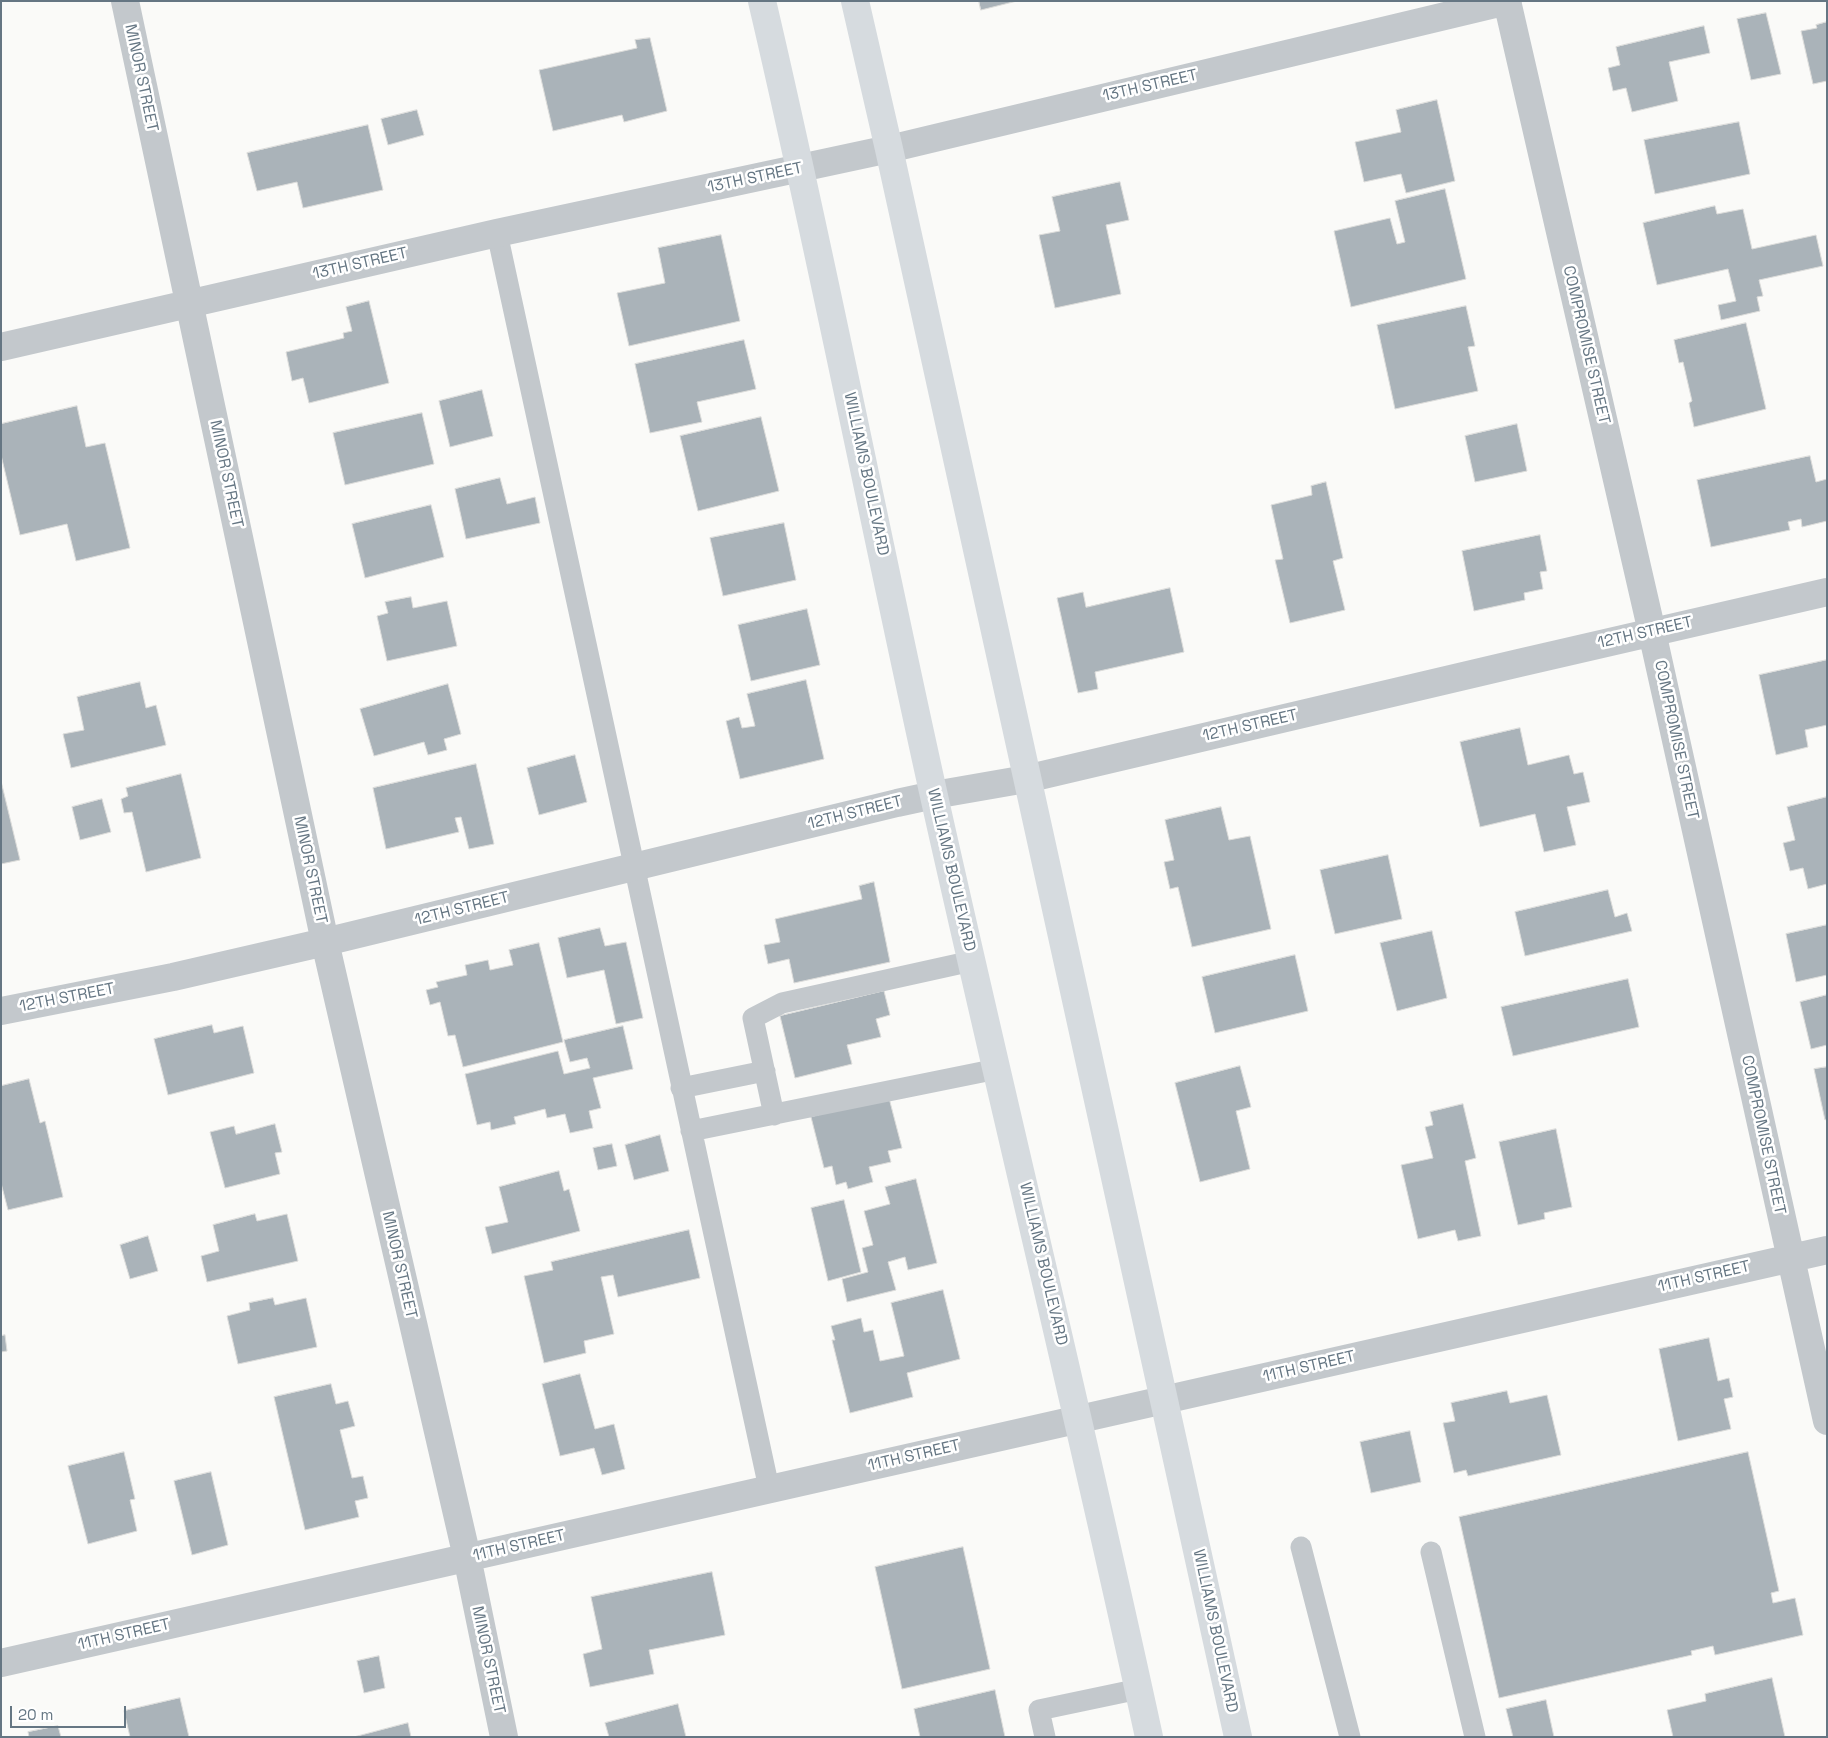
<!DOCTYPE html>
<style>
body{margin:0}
#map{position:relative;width:1828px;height:1738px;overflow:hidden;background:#fafaf8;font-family:"Space Grotesk",sans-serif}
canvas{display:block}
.frame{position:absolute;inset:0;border:2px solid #657683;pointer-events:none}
.scale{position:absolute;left:10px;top:1706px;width:116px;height:22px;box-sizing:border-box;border:2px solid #657683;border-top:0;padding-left:6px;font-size:15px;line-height:18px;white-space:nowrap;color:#657683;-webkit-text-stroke:4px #fff;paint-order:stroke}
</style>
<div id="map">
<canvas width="1828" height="1738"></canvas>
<div class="frame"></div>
<div class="scale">20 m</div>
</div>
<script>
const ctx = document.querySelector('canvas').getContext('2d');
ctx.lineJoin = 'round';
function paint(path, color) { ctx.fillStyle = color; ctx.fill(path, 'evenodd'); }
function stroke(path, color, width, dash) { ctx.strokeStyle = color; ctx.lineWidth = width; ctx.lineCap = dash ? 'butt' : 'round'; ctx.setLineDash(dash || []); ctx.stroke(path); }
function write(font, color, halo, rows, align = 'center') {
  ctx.font = font + ' "Space Grotesk",sans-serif'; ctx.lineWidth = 5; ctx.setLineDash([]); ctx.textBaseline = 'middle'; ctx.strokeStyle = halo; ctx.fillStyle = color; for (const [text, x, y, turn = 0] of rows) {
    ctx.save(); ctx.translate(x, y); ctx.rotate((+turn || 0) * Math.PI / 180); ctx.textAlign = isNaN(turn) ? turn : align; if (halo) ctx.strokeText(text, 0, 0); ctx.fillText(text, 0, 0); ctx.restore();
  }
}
const building = new Path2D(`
 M979,1h38l-36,9z
 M1766,13l15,61 -30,6 -14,-61z
 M1827,22v59l-14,3 -12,-53 16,-3 -1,-3z
 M1704,26l6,27 -41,9 9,39 -46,11 -6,-24 -13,3 -5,-23 12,-3 -4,-18z
 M650,38l17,73 -43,11 -2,-7 -69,16 -14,-61 98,-22 -2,-8z
 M1437,100l18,81 -49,12 -5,-19 -37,8 -9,-40 46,-10 -5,-22z
 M417,110l7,25 -36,10 -7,-26z
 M1739,122l11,52 -95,20 -11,-54z
 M368,125l15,65 -80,18 -6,-26 -40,9 -10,-38z
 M1120,182l9,38 -23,5 15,69 -66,14 -16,-73 21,-4 -8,-34z
 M1445,189l21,90 -115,28 -17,-76 56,-13 7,26 8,-2 -10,-41z
 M1715,206l2,8 26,-5 9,40 64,-14 7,31 -64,14 4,16 -6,1 3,14 -39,9 -3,-15 18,-4 -8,-32 -71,16 -14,-62z
 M721,235l19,86 -111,25 -12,-53 48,-10 -7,-35z
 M369,301l20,82 -80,20 -6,-25 -11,3 -6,-29 58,-14 -1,-5 9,-2 -6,-24z
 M1466,306l9,40 -7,1 10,44 -83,18 -18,-84z
 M1746,323l20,86 -72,18 -5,-24 3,-2 -9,-39 -4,1 -5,-23z
 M744,340l12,49 -59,13 5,20 -52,11 -15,-69z
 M482,390l11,46 -43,11 -11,-46z
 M77,406l9,41 19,-4 25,105 -54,13 -9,-37 -47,11 -19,-80v-31z
 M422,413l12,51 -89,21 -12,-52z
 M761,417l18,74 -81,20 -18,-75z
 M1517,424l10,47 -52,11 -10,-46z
 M1810,456l6,26 11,-3v42l-25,6 -1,-8 -13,3 2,8 -79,17 -14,-67z
 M500,478l7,26 28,-7 5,26 -74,16 -11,-50z
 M1326,482l17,76 -10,3 12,49 -55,13 -15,-63 8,-1 -12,-54 41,-10 -1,-9z
 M431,505l13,52 -79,21 -13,-54z
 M784,523l12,57 -73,16 -13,-58z
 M1540,535l7,36 -7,1 3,17 -19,4 1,7 -51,11 -12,-60z
 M1170,588l14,64 -89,20 3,17 -20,4 -21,-95 26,-6 3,15z
 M411,597l2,11 34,-7 10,45 -70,15 -10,-45 11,-3 -3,-11z
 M807,609l13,56 -69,16 -13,-56z
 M1827,660v65l-22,5 3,17 -32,8 -17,-80z
 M806,680l18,79 -84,20 -14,-58 13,-4 3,11 13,-2 -8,-32z
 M140,682l6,26 10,-3 10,40 -95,23 -8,-34 21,-4 -7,-33z
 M448,684l13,50 -17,5 3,11 -19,5 -4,-13 -50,14 -14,-47z
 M1520,728l8,37 41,-10 5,19 9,-2 7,30 -23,5 9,38 -32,7 -9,-38 -55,13 -20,-85z
 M575,755l12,47 -48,13 -12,-47z
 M476,764l18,80 -25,5 -8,-32 -6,1 4,14 -73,17 -13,-61z
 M181,774l20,84 -55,14 -14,-60 -8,1 -3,-14 7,-3 -2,-8z
 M1,781l19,79 -19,4z
 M1827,797v87l-19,5 -5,-21 -13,3 -7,-28 12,-3 -8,-33z
 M102,799l9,33 -31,8 -8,-33z
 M1221,807l8,33 21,-4 21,93 -79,18 -14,-60 -8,2 -6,-27 10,-2 -9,-40z
 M1388,855l14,64 -67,15 -15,-64z
 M874,882l16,80 -96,21 -5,-24 -21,5 -4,-19 16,-3 -5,-23 87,-20 -3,-13z
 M1608,890l7,27 12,-4 5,18 -107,25 -10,-44z
 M1827,925v50l-31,7 -10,-48z
 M600,928l5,18 21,-4 17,76 -27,6 -12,-54 -37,8 -9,-40z
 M1432,931l15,67 -50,13 -17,-68z
 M539,943l24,99 -100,25 -8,-32 -7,1 -8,-34 -10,3 -4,-15 12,-3 -2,-5 31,-7 -2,-10 23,-5 2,10 23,-5 -4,-15z
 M1295,955l13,56 -93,22 -13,-56z
 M1628,979l11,48 -126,29 -12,-49z
 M884,991l6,24 -14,4 5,18 -34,8 5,19 -57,14 -15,-62z
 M1827,995v50l-16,4 -11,-47z
 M212,1025l2,8 29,-7 11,47 -86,22 -14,-56z
 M623,1026l10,43 -40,9 8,30 -12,3 4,17 -23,5 -5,-19 -18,4 -2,-9 -31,8 2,7 -25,6 -1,-8 -13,3 -12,-51 93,-23 6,23 26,-6 -3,-10 -17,4 -6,-22z
 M1240,1066l11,41 -15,4 14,58 -50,13 -25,-99z
 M1827,1067v52l-2,1 -11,-51z
 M29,1079l11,44 5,-2 18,76 -55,13 -7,-27v-97z
 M889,1098l13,50 -14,3 3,11 -22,5 4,15 -25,7 -2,-7 -10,3 -4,-19 -8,2 -13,-51z
 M1463,1104l13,54 -11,3 16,75 -23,5 -3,-11 -37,9 -17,-74 32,-7 -8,-31 8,-2 -3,-13z
 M275,1124l7,28 -7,1 5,21 -55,14 -15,-56 24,-6 2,8z
 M1556,1129l16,78 -28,6 1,6 -27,6 -19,-83z
 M660,1135l9,36 -35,9 -9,-35z
 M612,1144l5,22 -19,4 -5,-22z
 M559,1171l5,20 5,-2 11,42 -88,23 -7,-27 23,-5 -9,-35z
 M916,1179l21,84 -29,7 -3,-13 -17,5 8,28 -49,12 -5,-23 26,-7 -6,-24 11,-3 -9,-34 26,-7 -5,-17z
 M844,1200l17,72 -33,9 -17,-73z
 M255,1214l2,7 30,-7 11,47 -91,21 -6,-26 18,-5 -6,-26z
 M689,1230l11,48 -82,19 -5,-22 -12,2 13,57 -30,7 2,12 -42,10 -20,-87 29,-6 -2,-8z
 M148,1236l10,35 -28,8 -10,-34z
 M943,1290l17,69 -53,14 6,24 -63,16 -18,-73h3l-4,-14 30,-8 3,14 9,-2 7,31 24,-5 -13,-53z
 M273,1298l2,7 31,-7 11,49 -79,17 -11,-48 23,-6 -1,-7z
 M5,1335l2,16 -6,1v-16z
 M1709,1338l9,43 11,-3 4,19 -9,2 7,30 -53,12 -19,-92z
 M580,1374l15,55 19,-5 11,45 -23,6 -8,-27 -34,8 -18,-72z
 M331,1384l5,20 12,-3 7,25 -15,4 12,48 11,-2 5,22 -13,3 4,16 -54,13 -31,-133z
 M1507,1391l3,12 37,-8 14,60 -93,21 -2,-6 -12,3 -11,-50 12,-2 -4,-18z
 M1410,1431l11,51 -50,11 -11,-51z
 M124,1452l11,47 -5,1 7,31 -49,13 -20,-78z
 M1748,1452l31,139 -8,2 2,10 22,-5 8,37 -88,20 -2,-9 -22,5 1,4 -193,43 -40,-181z
 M211,1472l17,73 -36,10 -18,-74z
 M963,1547l27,122 -88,20 -27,-122z
 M712,1572l13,63 -76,15 5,24 -64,13 -7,-33 19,-5 -11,-52z
 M379,1656l6,32 -21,5 -7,-32z
 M1772,1678l13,59h-112l-6,-27 39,-9 -1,-7z
 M995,1690l10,47h-85l-6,-28z
 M180,1698l9,39h-59l-6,-26z
 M1546,1700l8,37h-41l-7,-28z
 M678,1704l8,33h-77l-4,-14z
 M408,1723l3,14h-57z
 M58,1726l3,11h-32l-1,-5z`);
paint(building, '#aab3b9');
stroke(building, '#dcdcda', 1);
stroke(new Path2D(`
 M497,233l272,1255
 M681,1088l84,-17
 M774,1115l-21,-97 29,-15 190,-42
 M691,1131l306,-62
 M1301,1547l49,190
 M1431,1552l44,185
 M1045,1737l-6,-27 100,-21`), '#c3c8cc', 21);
stroke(new Path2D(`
 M125,1l200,941 142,615 37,180
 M1507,1l145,631 175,789
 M1,347l496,-114 392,-84 619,-148
 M1,1011l172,-34 152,-35 572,-139 37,-8 92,-16 493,-116 308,-71
 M1,1663l1826,-413`), '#c3c8cc', 28);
stroke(new Path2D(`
 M762,1c62,264 113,530 172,795 70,314 147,626 215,941
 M855,1l34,148 349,1588`), '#d6dbdf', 28);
write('16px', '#657683', '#fff', [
 ["MINOR STREET",141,78,78],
 ["13TH STREET",1150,86,-13],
 ["13TH STREET",755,178,-12],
 ["13TH STREET",360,264,-13],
 ["COMPROMISE STREET",1586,345,77],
 ["MINOR STREET",226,474,78],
 ["WILLIAMS BOULEVARD",866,474,78],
 ["12TH STREET",1645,633,-13],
 ["12TH STREET",1250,726,-13],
 ["COMPROMISE STREET",1676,740,78],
 ["12TH STREET",855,813,-14],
 ["MINOR STREET",310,870,78],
 ["WILLIAMS BOULEVARD",951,870,77],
 ["12TH STREET",462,909,-14],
 ["12TH STREET",67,998,-11],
 ["COMPROMISE STREET",1763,1135,78],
 ["WILLIAMS BOULEVARD",1043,1264,77],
 ["MINOR STREET",399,1265,77],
 ["11TH STREET",1704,1277,-13],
 ["11TH STREET",1309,1367,-13],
 ["11TH STREET",914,1456,-13],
 ["11TH STREET",519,1546,-13],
 ["WILLIAMS BOULEVARD",1215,1631,78],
 ["11TH STREET",124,1635,-13],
 ["MINOR STREET",488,1660,78]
]);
</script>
